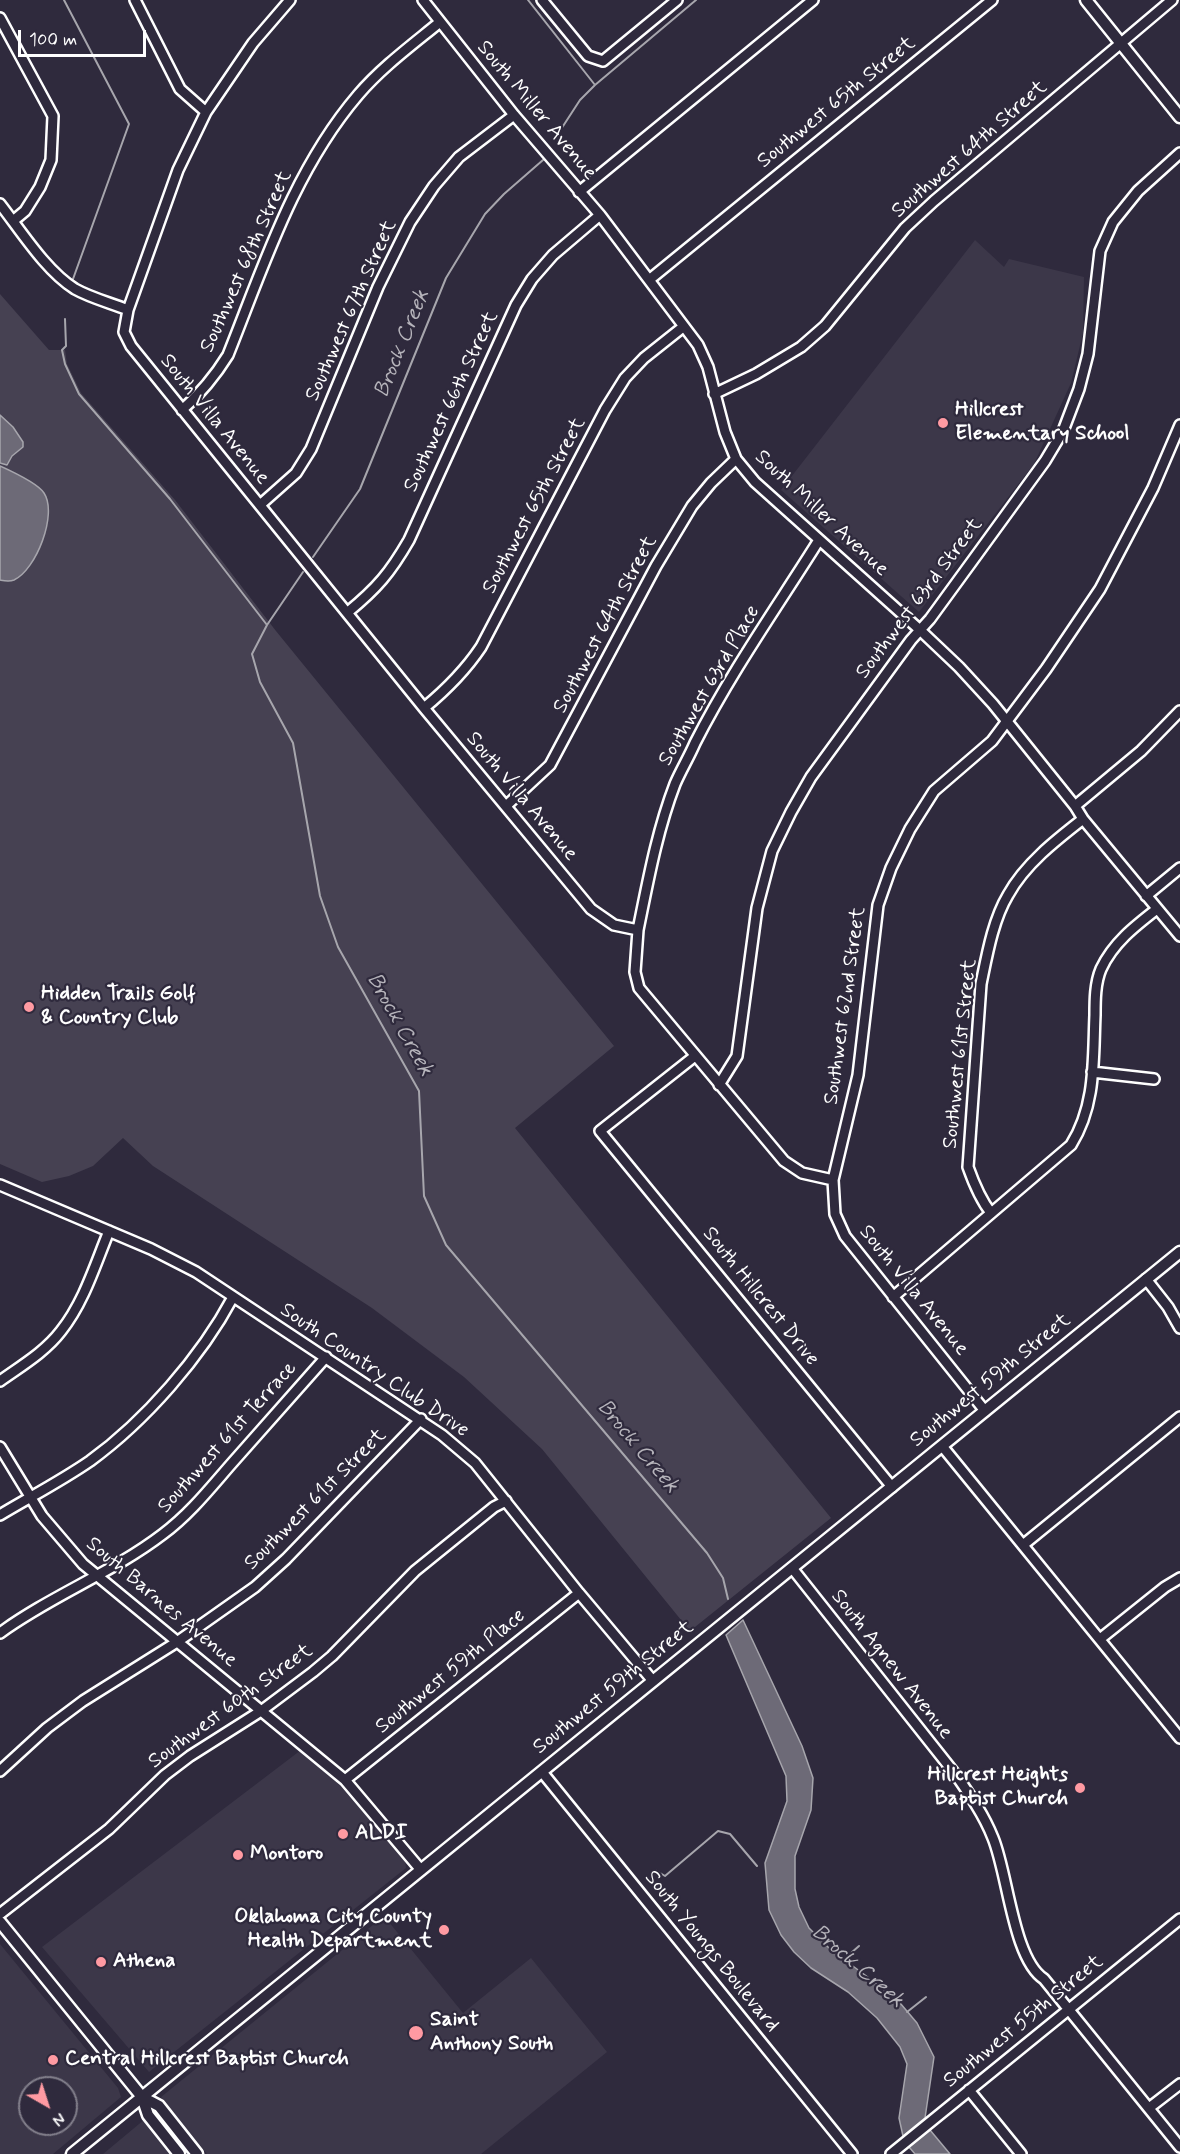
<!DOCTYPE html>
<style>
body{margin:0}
#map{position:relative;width:1180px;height:2154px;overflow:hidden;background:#2f2a3d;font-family:Mynerve,sans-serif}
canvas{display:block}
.north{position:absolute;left:18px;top:2076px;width:60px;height:60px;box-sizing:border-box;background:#2f2a3d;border:2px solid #827f8b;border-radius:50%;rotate:141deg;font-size:16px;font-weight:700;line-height:24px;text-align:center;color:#fff}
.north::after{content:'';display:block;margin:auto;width:21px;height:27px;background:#ff9aa2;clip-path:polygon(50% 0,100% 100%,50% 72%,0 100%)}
.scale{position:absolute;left:18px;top:30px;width:128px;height:27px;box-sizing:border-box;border:3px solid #fff;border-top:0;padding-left:8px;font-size:18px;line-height:21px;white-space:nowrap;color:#fff;-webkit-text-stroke:4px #2f2a3d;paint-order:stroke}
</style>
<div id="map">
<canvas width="1180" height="2154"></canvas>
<div class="north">N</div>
<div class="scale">100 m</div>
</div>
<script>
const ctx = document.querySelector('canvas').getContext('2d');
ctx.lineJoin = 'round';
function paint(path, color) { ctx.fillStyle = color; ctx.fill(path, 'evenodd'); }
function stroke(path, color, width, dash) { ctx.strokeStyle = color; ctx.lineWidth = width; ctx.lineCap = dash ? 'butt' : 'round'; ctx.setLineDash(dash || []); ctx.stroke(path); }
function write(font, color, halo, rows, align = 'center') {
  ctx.font = font + ' Mynerve,sans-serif'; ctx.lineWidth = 4.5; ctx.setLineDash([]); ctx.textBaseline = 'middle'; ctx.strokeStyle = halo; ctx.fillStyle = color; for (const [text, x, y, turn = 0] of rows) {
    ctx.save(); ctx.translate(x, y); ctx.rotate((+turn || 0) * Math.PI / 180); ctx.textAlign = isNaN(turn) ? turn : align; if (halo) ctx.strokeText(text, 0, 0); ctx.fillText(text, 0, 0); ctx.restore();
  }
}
paint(new Path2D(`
 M975,240l29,27 5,-8 75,18 -1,56 -12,50 -37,81 -115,148 -138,-122z
 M301,1750l36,32 68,77 1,9 -257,204 -107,-125z
 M384,1916l79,97 68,-55 76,94 -126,102h-274l-46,-57z
 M0,1944l118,144 3,9 -68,57h-53zM30,2088h36v36h-36z
 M145,2119l29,35h-71z`), '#3c3749');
paint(new Path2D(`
 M0,294l49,56h16l2,14 14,29 94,107 101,131 338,415 -99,82 316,390 -141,113 -148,-182 -78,-72 -92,-69 -219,-142 -30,-28 -30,28 -24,10 -27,6 -42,-18z`), '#464152');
const water = new Path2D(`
 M0,415l13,12 10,15v5l-11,9 -5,9 -7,-2z
 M0,466c11,5 38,18 44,27 14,21 -8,77 -30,87 -5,2 -9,1 -14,0z
 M743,1620l59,126 11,32 -2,32 -16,46v33l4,18 10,21 22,22 64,47 22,26 17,34 -9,61 -22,18 -4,-18 8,-54 -7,-17 -23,-29 -29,-26 -37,-24 -17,-16 -13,-17 -12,-25 -4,-47 22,-62 -1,-25 -60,-141z
 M930,2130l20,24h-35l-6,-7z`);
paint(water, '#6d6a77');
stroke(water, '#a7a6ad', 1.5);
stroke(new Path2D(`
 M64,0l65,124 -56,155
 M528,0l67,85
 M554,140l26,-40 15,-15 101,-85
 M65,319l1,27 -4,4 3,14 14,30 91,105 97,126
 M313,557l47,-68 86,-211 39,-64 19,-20 39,-34
 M303,572l-36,53 -15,29 8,28 33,61 27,153 18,51 81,144 5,105 22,49 261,308 16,25 5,21
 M655,1870l10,6 53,-45 12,3 27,32
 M843,1960l16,-14
 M907,2012l19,-15`), '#a7a6ad', 2);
const minor = new Path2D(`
 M135,0l45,89 26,23
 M423,0l91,115 86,100 98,130 10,22 17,65 11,27 19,23 165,148 39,37 34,37 82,102 8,13 97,117
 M542,0l46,56 15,5 74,-61
 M0,18l53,98 -2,44 -11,27 -15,24 -12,10
 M579,192l234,-192
 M0,204c21,27 46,67 75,85 16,9 36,14 53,21l-4,22 7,14 293,362 167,201 23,16 24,5 -3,42 4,16 145,173 18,12 31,7 2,34 10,22 140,175
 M649,280l343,-280
 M128,310l50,-140 28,-58 47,-69 37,-43
 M714,394l42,-20 45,-27 24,-21 80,-98 29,-27 238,-201
 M182,410c19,-17 33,-34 46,-55 36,-90 66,-185 130,-260 24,-28 54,-50 82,-73
 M260,505l36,-32 15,-24 67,-162 32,-65 24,-36 25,-29 55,-42
 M348,612c29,-24 42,-39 61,-72l107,-235 16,-26 21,-24 47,-40
 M424,708c23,-19 41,-37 57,-61l124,-237 20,-32 19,-20 39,-31
 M506,806l44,-41 106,-199 36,-60 19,-23 25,-24
 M1075,806l66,-55 39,-40
 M1146,896l34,-28
 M638,930c10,-49 19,-99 37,-146 6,-14 14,-27 20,-41 36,-71 82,-136 124,-203
 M695,1056l-95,75 292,356
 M1092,1072l62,7
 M719,1085l18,-29 20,-148 15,-57 19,-39 20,-35 100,-137 19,-21 43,-59 72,-99 18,-30 16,-42 9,-35 12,-103 13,-29 25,-31 42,-38
 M833,1180l25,-105 20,-170 13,-37 19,-39 24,-38 58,-50 54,-72 54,-80 53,-101 27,-63
 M0,1185l151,64 45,23 246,163 33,28 104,130 74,88
 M991,1213c-11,-14 -17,-29 -23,-46l13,-183c6,-29 12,-64 27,-89 17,-31 48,-55 75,-76
 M1146,1279l22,28 12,21
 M893,1297l178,-152c25,-40 22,-84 24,-130 0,-14 0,-32 6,-46 12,-26 34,-43 56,-60
 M0,1381c21,-15 45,-29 61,-50 23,-29 34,-66 48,-100
 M942,1446l238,292
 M0,1447l42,69 41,48 262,216 76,90
 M0,1515c30,-18 61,-34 90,-54 55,-40 111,-104 143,-164
 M1023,1545l157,-128
 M792,1568l164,207c14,20 28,40 37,63 15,36 20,121 51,141l136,168
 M0,1633c52,-38 112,-60 163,-99 27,-20 48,-47 70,-72 31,-35 62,-70 93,-105
 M1100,1639l65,-52 15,-9
 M0,1771l47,-43 36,-27 94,-59 78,-55 31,-28 135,-140
 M542,1772l310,382
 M345,1780l234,-187
 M0,1914l109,-85 56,-54 25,-19 71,-45 52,-39 19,-16 83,-85 79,-64 12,-6
 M969,2090l52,64
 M1149,2108l31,-24
 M891,2154l289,-235`);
const major = new Path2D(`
 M1086,0l94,117
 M0,1922l142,175 6,18 31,39
 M142,2097l17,9 38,48
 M72,2154l1108,-902`);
stroke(minor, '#fff', 14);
stroke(major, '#fff', 15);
stroke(minor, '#2f2a3d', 9);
stroke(major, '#2f2a3d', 10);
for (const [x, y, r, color] of [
 [943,423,6,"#ff9aa2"],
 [29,1007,6,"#ff9aa2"],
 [1080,1788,6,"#ff9aa2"],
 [343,1834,6,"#ff9aa2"],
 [238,1855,6,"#ff9aa2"],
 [444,1930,6,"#ff9aa2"],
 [101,1962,6,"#ff9aa2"],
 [416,2033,8,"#ff9aa2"],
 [53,2060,6,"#ff9aa2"]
]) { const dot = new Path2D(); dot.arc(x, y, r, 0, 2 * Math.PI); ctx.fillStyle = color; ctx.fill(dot); stroke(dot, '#2f2a3d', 2); }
write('21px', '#fff', '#2f2a3d', [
 ["Southwest 65th Street",837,103,-39],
 ["South Miller Avenue",536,111,50],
 ["Southwest 64th Street",970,150,-41],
 ["Southwest 68th Street",247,262,-66],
 ["Southwest 67th Street",352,311,-66],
 ["Southwest 66th Street",452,402,-65],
 ["South Villa Avenue",214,420,51],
 ["Southwest 65th Street",535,506,-62],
 ["South Miller Avenue",821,514,43],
 ["Southwest 63rd Street",920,599,-53],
 ["Southwest 64th Street",606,625,-62],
 ["Southwest 63rd Place",710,686,-60],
 ["South Villa Avenue",521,797,50],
 ["Southwest 62nd Street",846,1006,-82],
 ["Southwest 61st Street",961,1054,-84],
 ["South Villa Avenue",913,1291,51],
 ["South Hillcrest Drive",760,1297,51],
 ["South Country Club Drive",374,1371,34],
 ["Southwest 59th Street",991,1381,-39],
 ["Southwest 61st Terrace",228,1438,-48],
 ["Southwest 61st Street",316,1500,-45],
 ["South Barnes Avenue",161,1603,40],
 ["South Agnew Avenue",891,1665,52],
 ["Southwest 59th Place",451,1672,-39],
 ["Southwest 59th Street",614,1688,-39],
 ["Southwest 60th Street",231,1707,-36],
 ["South Youngs Boulevard",711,1952,51],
 ["Southwest 55th Street",1024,2022,-39]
]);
write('bold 21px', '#fff', '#2f2a3d', [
 ["Hillcrest",955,411],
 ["Elementary School",955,435],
 ["Hidden Trails Golf",41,995],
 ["& Country Club",41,1019],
 ["Hillcrest Heights",1068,1776,"right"],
 ["Baptist Church",1068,1800,"right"],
 ["ALDI",355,1834],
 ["Montoro",250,1855],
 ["Oklahoma City County",432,1918,"right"],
 ["Health Department",432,1942,"right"],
 ["Athena",113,1962],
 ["Saint",430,2021],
 ["Anthony South",430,2045],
 ["Central Hillcrest Baptist Church",65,2060]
], 'left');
write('italic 22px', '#b6b4bb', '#2f2a3d', [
 ["Brock Creek",403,344,-68],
 ["Brock Creek",399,1025,61],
 ["Brock Creek",637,1447,50],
 ["Brock Creek",857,1967,41]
]);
</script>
